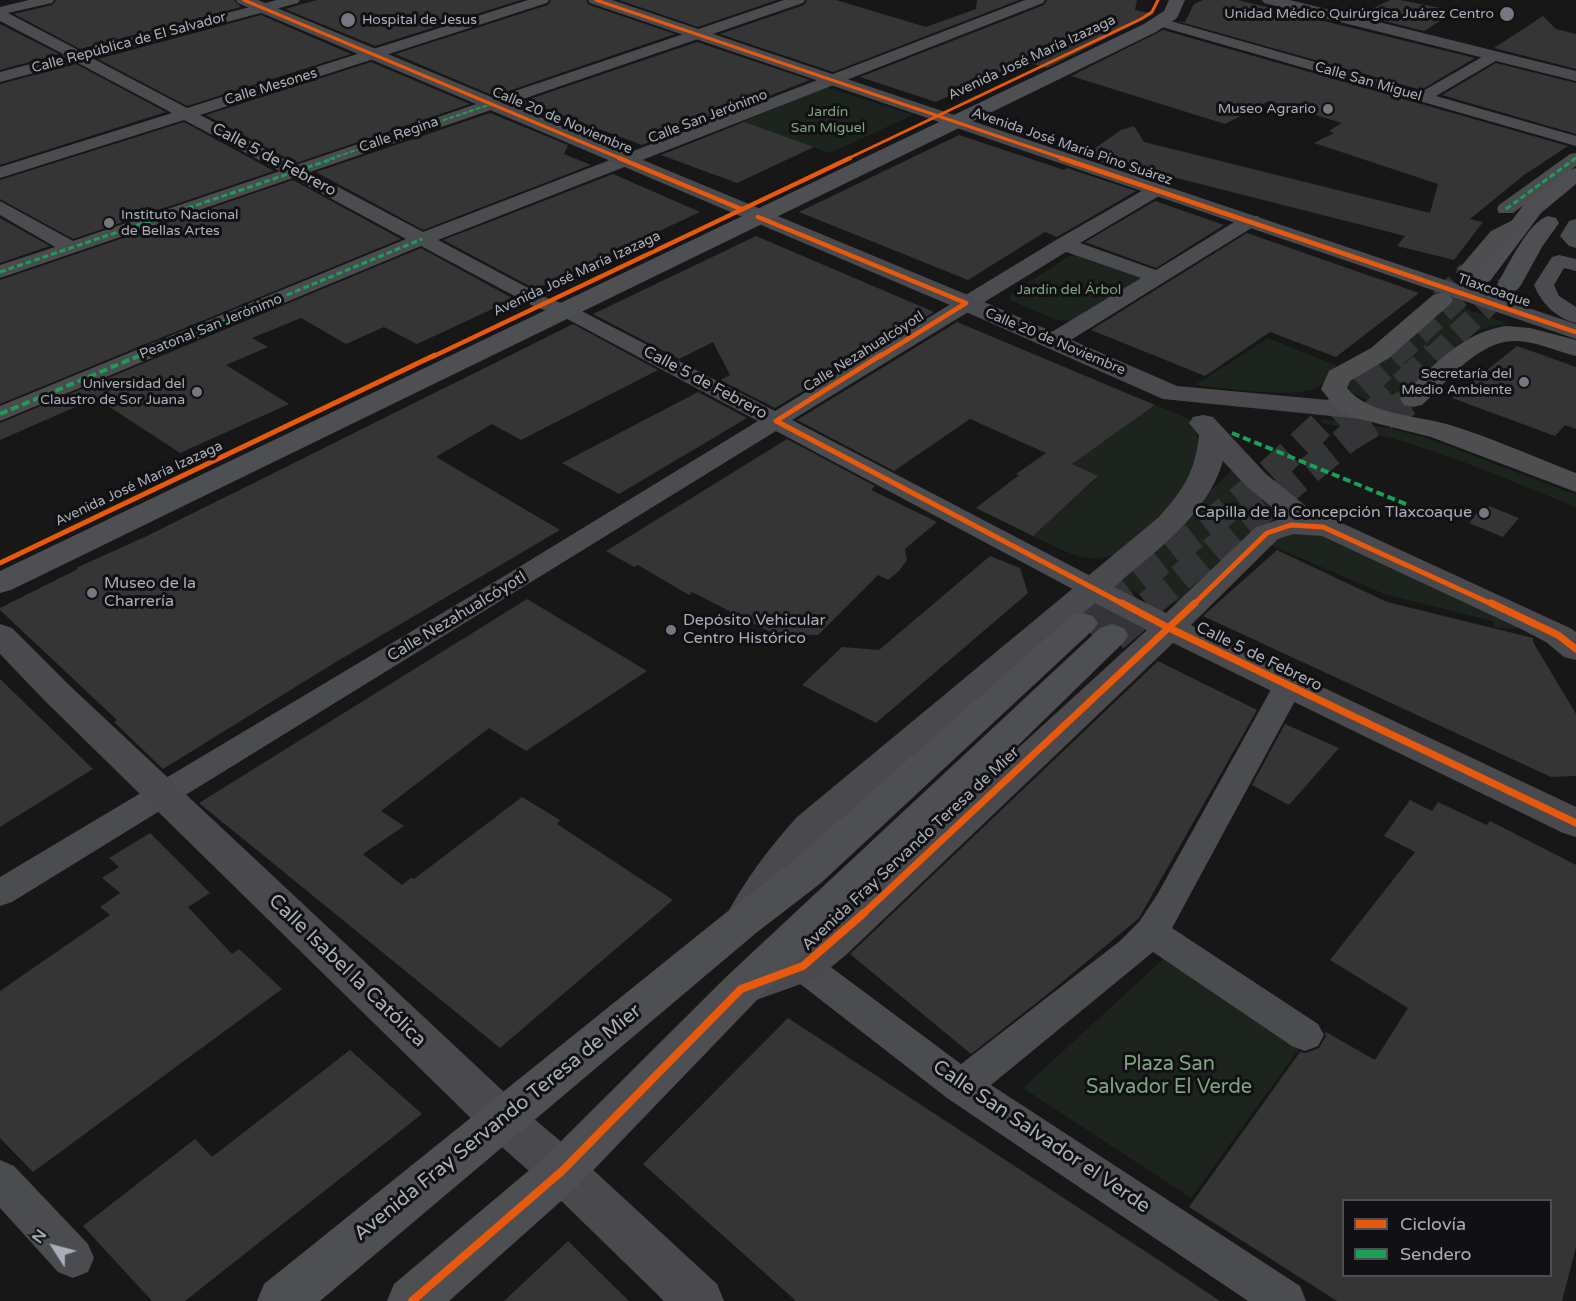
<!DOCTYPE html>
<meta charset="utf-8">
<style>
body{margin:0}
#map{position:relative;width:1576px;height:1301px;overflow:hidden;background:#171717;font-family:"Varela Round",sans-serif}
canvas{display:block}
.legend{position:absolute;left:1342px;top:1199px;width:210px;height:78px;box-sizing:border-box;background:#111113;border:2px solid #4d4f55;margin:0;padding:8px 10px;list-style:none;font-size:18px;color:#a8adb8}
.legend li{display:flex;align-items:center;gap:12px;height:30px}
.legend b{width:30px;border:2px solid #4d4f55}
.north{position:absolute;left:24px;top:1217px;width:60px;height:60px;-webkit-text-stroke:4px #111113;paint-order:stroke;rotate:306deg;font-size:16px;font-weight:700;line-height:24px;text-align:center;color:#a8adb8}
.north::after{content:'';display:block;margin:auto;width:21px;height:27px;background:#a8adb8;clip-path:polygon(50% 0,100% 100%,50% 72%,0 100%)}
</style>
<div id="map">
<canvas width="1576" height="1301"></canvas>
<ul class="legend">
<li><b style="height:8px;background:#e8590c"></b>Ciclovía</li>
<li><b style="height:8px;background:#1a9f57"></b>Sendero</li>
</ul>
<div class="north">N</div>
</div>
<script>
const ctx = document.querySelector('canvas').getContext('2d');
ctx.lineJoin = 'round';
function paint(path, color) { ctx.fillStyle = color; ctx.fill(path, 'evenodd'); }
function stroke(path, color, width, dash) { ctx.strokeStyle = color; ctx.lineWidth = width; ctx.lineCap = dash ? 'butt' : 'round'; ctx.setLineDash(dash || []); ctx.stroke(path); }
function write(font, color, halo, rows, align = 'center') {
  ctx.font = font + ' "Varela Round",sans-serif'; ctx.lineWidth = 6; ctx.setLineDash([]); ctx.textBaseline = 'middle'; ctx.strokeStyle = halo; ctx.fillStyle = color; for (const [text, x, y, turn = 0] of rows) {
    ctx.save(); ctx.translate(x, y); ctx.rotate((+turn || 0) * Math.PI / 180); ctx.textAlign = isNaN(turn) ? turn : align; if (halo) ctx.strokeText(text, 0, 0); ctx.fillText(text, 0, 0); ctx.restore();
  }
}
paint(new Path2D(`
 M826,87l87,28 -83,38 -88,-31z
 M1069,256h8l63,22 -69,43 -14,-1 -47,-20v-5z
 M1449,303l60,21 -19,2 -16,7 -82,71 -23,-3 -19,-9 -4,-10z
 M1268,338l74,30c-8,6 -17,15 -26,20 -26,11 -91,0 -121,-3z
 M1155,405l34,14c24,30 -7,74 -28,98 -8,9 -19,16 -29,23 -6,5 -14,14 -21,16 -29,8 -54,-9 -78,-20l65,-59 -26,-13z
 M1322,419l65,9 40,10 149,57v12c-84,-33 -166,-71 -255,-84z
 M1236,467l53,48 -27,13 -80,73 -22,4 -40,-20 -2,-11z
 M1290,532l33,1 211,96 -38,-1 -4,-7 -108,-27 -116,-50z
 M1171,952l133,90 -113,156 -168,-110z`), '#1d241e');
paint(new Path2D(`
 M56,0h178l7,7 -161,42 -66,-35 38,-9z
 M317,0h204l-146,46 -90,-37z
 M551,0h35l3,5 86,29 -181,62 -99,-42 153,-49z
 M619,0h158l-79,27z
 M807,0h29l90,27 50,-18 1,-9h42l-186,72 -113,-38 84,-29z
 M1047,0h90l-2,10 19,4 -107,54 -23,-7 -88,41 -76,-25 184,-72z
 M1203,0h35l237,58 -54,32 -244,-69 8,1 9,-18z
 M1390,0h10l56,11 -32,20 -64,-16z
 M261,15l90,39 -164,52 -89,-47z
 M1543,16l13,13 20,5v35l-82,-21z
 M0,24l59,30 -59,16z
 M1163,30l405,116 -44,29 -54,44 13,3 -29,38 -57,-14 8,-10 -256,-65 -2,7 -63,-22 37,-26 13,-4 10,16 286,71 8,-29 -124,-41 20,-10 -5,-2 13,-8 -73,-22 -44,23 -154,-48z
 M697,42l113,38 -168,65 -102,-38 12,13 -37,-16z
 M371,62l99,42 -174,59 -90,-48z
 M1496,63l80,20v51l-134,-39z
 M76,64l90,48 -166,53v-81z
 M490,113l78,32 -4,9 27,11 -168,65 -107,-58z
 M184,122l90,49 -201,68 -73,-40v-19z
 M744,122l70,25 -77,36 -76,-28z
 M959,135l105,35 3,-2 69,23 -79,46 -12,-5 -77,48 -169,-68z
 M613,174l87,38 -165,77 -92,-49z
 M293,180l108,59 -401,165v-124z
 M1155,201l69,24 -68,43 -71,-26z
 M0,218l50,28 -50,17z
 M1247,233l172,60 -83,64 -66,-25 -65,44 -114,-46z
 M756,236l178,76 -159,96 -55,-28 10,-5 -17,-33 -34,17 -86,-45z
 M421,248l93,51 -97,45 -33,-17 -38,17 -45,-26 -49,20 16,9 -42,18 63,39 -109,49 -84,-55 -96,42v-17z
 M957,322l198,83 -83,59 26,12 -65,60 -57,-28 43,-33 -3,-1 30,-21 -76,-34 -76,52 -97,-51z
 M573,324l85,46 -137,70 -29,-16 -56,33 124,73 -229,135 -168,104 -49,-47 3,-2 -117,-110v-2l78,-39 -2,-1 71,-32z
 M1517,346l59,21v62l-11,-4 -10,11 -103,-38z
 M698,392l49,26 -128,76 -57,-31z
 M787,439l88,47 -4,4 66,32 -32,27 2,11 -8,11 -11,9 -10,-5 -60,60 -44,-1 -82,-42 -3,3 -51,-30 -4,2 -28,-16z
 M1489,506l30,12 -16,19 -34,-14 13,-16 5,2z
 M1277,550l110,52 146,36v4l43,72v62l-25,1 -348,-161z
 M990,556l30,12 8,25 -152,130 -74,-38 40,-38 37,3z
 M527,599l120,72 -121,80 -37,-23 -108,83 23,15 -41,28 39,31 9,-7 3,1 108,-82 38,23 -3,4 116,76 -173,148 -301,-245z
 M1158,661l99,49 -118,208 -90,75 -78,61 -121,-100z
 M0,679l93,90 -93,58z
 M1285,724l54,24 -50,57 -37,-20z
 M1410,800l22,11 6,-9 49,23 3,-4 86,44v382l-14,54h-225l-148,-94 111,-155 6,1 13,-5 7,-12 -2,-5 51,29 33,-52 -78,-48 85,-108 -31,-16zM1344,1200h207v75h-207z
 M150,833l60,60 -22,14 44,47 7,-5 43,40 -249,183 -33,-34v-147l110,-76 -10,-8 20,-14 -18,-15 17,-11 -10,-9z
 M788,1018l369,241 63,42h-424l-153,-137z
 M350,1050l72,64 -237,187h-33l-69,-75 112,-87 17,18z
 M568,1241l61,60h-125z`), '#353536');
stroke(new Path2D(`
 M1395,357l87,-81
 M1433,357l76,-72`), '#343537', 22, [22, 11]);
stroke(new Path2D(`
 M1106,605l141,-111 149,-139
 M1148,605l200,-167 87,-83`), '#343537', 28, [28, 14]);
stroke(new Path2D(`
 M1082,623l25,-20
 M1112,635l38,-32`), '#343537', 35, [35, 18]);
stroke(new Path2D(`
 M1441,300l27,-28`), '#343537', 22, [22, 11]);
stroke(new Path2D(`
 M1348,438l65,-39`), '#343537', 28, [28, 14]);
paint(new Path2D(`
 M29,0h25l-2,3 -44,10 72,38 197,-51h23l-2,3 -206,55 95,50 341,-108h21l-2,3 -347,112 96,50 488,-165h21l-2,3 -493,169 113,60 602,-232h20l-2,3 -605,237 111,59 23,7 203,105 281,-171 96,-55h12l3,4 -3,4 -84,50 76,27 88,-54h14l2,4 -2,4 -197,122 -8,1 -8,-1 -3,-5 3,-5 96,-58 -75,-26 -274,168 310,162 4,6 -4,6 -10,2 -10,-2 -306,-163 -764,471 -12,4v-29l506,-302 252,-154 -200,-107 -23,-7 -114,-61 -421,175v-15l406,-167 -113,-61 -293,100v-13l55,-18 -55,-32v-14l73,40 207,-70 -96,-51 -184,58v-11l172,-54 -96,-51 -76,20v-10l65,-17 -65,-34v-14z
 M1160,18l261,74 68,-39h10l3,3 -3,3 -63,37 140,40v10l-421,-121 -2,-3z
 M1576,153v13l-63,47h-14l-2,-4 2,-4 71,-51z
 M1576,219v29l-7,-2 -9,-10 9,-15z
 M1559,255l17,4v12l-12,-3 -10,17 5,11 17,11v16c-20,-5 -35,-20 -42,-38l18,-28z
 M1288,676l10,3 5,7 -131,242 146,96 6,11 -6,11 -13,5 -13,-5 -139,-94 -162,133 309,201 6,15h-58l-301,-203 -157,-122 -5,-10 5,-10 13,-5 13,5 145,108 159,-123 19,-19 18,-27 116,-209 5,-7z
 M0,1160l14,6 74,78 6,14 -6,14 -15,6 -15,-6 -58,-64z`), '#4b4c50');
paint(new Path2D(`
 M236,0h22l717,298 202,88 184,17 9,2 4,6 -4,6 -9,2 -198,-20 -206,-91 -719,-305z
 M588,0h24l964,324v15l-986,-336z
 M1262,0h28l286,71v10l-312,-78z
 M1203,415l10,2 53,57 41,33 263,121 6,4v28l-12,-3 -18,-15 -27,-14 -197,-92 -29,-2 -15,5 -87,86 385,182v30l-13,-4 -390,-190 -326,311 -29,24 -73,26 -15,-5 -6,-12 6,-12 58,-21 31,-24 328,-300 -52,-27 -272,234 -27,32 -37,60 -14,5 -14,-5 -6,-11c19,-37 44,-70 72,-101l362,-300c25,-28 36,-45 40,-82l-10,-12 4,-6zM1223,461l23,25 39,32 -29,9 -90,86 -52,-26c41,-36 93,-71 109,-126z
 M0,624l12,4 57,57 450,421 59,50 139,128 7,17h-60l-118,-115 -59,-52 -442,-433 -45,-47z`), '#4a4a4e');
paint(new Path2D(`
 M1169,0h16l-8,18 -21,14 -1145,558 -11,3v-22l1144,-547 20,-13z
 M1576,168v16l-35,29 -51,68 -8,2 -8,-2 -4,-5 55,-73 44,-33z
 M1548,216l8,2 3,5 -17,24 -21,38 -4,5 -8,2 -8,-2 -4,-5c10,-18 32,-64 51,-69z
 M1082,613l11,3 5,7 -5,7 -272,253 -65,50 -436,368h-63l7,-17 464,-373 65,-50 278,-245z
 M1112,624l12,4 4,7 -4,7 -368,359 -178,185 -129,115h-62l7,-17 152,-128 180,-179 374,-349z`), '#4d4f52');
paint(new Path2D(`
 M1519,217l8,2 3,5 -3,5 -20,12 -31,36 -8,2 -8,-2 -4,-5 35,-41z
 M1441,293l8,2 4,5 -4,5 -60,53 -39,23 -3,7c23,28 71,27 103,37 43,13 84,32 126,48v19l-145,-55 -79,-20 -17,-10 -14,-18 8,-18 42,-23 62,-53z
 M1506,326l24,2 46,12v16c-20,-5 -39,-14 -59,-15 -38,-2 -69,40 -95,64l-9,2 -9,-2 -4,-6 4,-6c31,-28 59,-61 102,-67z`), '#4e4e51');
stroke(new Path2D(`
 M330,159l161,-55`), '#1a9f57', 2, [5, 2]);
stroke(new Path2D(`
 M1506,209l70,-51
 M0,272l335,-114
 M137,357l285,-118`), '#1a9f57', 3, [6, 3]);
stroke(new Path2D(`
 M0,414l141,-59
 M1232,433l176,72`), '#1a9f57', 4, [8, 4]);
stroke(new Path2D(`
 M244,0l378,159
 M596,0l469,159
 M847,159l294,-140 11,-7 6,-12`), '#e8590c', 3);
stroke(new Path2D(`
 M619,158l122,51
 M1061,158l515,174
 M758,217l208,86
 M432,357l418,-199
 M879,357l87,-54`), '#e8590c', 4.5);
stroke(new Path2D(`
 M776,421l349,184
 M776,421l105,-66
 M0,563l435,-208
 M1193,605l74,-72 24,-8 32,2 171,78`), '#e8590c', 5);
stroke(new Path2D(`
 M1122,603l47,25 407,195
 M1491,603l67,32 18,14
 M863,914l332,-311`), '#e8590c', 7);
stroke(new Path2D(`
 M412,1301l150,-130 179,-182 62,-23 61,-53`), '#e8590c', 8);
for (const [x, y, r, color] of [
 [1507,14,8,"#757880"],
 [348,20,8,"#757880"],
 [1328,109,6,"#757880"],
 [109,223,6,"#757880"],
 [1524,382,6,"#757880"],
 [197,392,6,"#757880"],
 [1484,513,6,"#757880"],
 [92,593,6,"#757880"],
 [671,630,6,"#757880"]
]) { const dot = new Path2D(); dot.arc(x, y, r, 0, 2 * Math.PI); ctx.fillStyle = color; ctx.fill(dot); stroke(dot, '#111113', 2); }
write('14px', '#a8adb8', '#111113', [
 ["Unidad Médico Quirúrgica Juárez Centro",1494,14],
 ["Hospital de Jesus",362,20,"left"],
 ["Museo Agrario",1316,109],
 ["Instituto Nacional",121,215,"left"],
 ["de Bellas Artes",121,231,"left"],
 ["Secretaría del",1512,374],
 ["Medio Ambiente",1512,390],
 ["Universidad del",185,384],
 ["Claustro de Sor Juana",185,400]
], 'right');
write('14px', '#a8adb8', '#111113', [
 ["Calle República de El Salvador",129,43,-15],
 ["Avenida José María Izazaga",1032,58,-25],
 ["Calle San Miguel",1368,82,16],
 ["Calle Mesones",271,87,-17],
 ["Calle San Jerónimo",708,117,-21],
 ["Calle 20 de Noviembre",562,121,23],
 ["Calle Regina",399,135,-19],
 ["Avenida José María Pino Suárez",1072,147,19],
 ["Avenida José María Izazaga",577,274,-25],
 ["Tlaxcoaque",1494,291,19],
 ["Peatonal San Jerónimo",211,327,-22],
 ["Calle 20 de Noviembre",1055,342,23],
 ["Calle Nezahualcóyotl",864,352,-32],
 ["Avenida José María Izazaga",139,484,-25]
]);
write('14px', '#7fa381', '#111113', [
 ["Jardín",828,112],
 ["San Miguel",828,128],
 ["Jardín del Árbol",1069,290]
]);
write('16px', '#a8adb8', '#111113', [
 ["Calle 5 de Febrero",274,160,28],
 ["Calle 5 de Febrero",705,383,28],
 ["Calle Nezahualcóyotl",457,617,-31],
 ["Calle 5 de Febrero",1259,657,26],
 ["Avenida Fray Servando Teresa de Mier",911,849,-43]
]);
write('16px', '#a8adb8', '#111113', [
 ["Capilla de la Concepción Tlaxcoaque",1472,513,"right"],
 ["Museo de la",104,584],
 ["Charrería",104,602],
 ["Depósito Vehicular",683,621],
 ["Centro Histórico",683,639]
], 'left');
write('20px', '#a8adb8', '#111113', [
 ["Calle Isabel la Católica",347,971,44],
 ["Avenida Fray Servando Teresa de Mier",498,1123,-39],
 ["Calle San Salvador el Verde",1041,1137,34]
]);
write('20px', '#7fa381', '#111113', [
 ["Plaza San",1169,1065],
 ["Salvador El Verde",1169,1088]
]);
</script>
